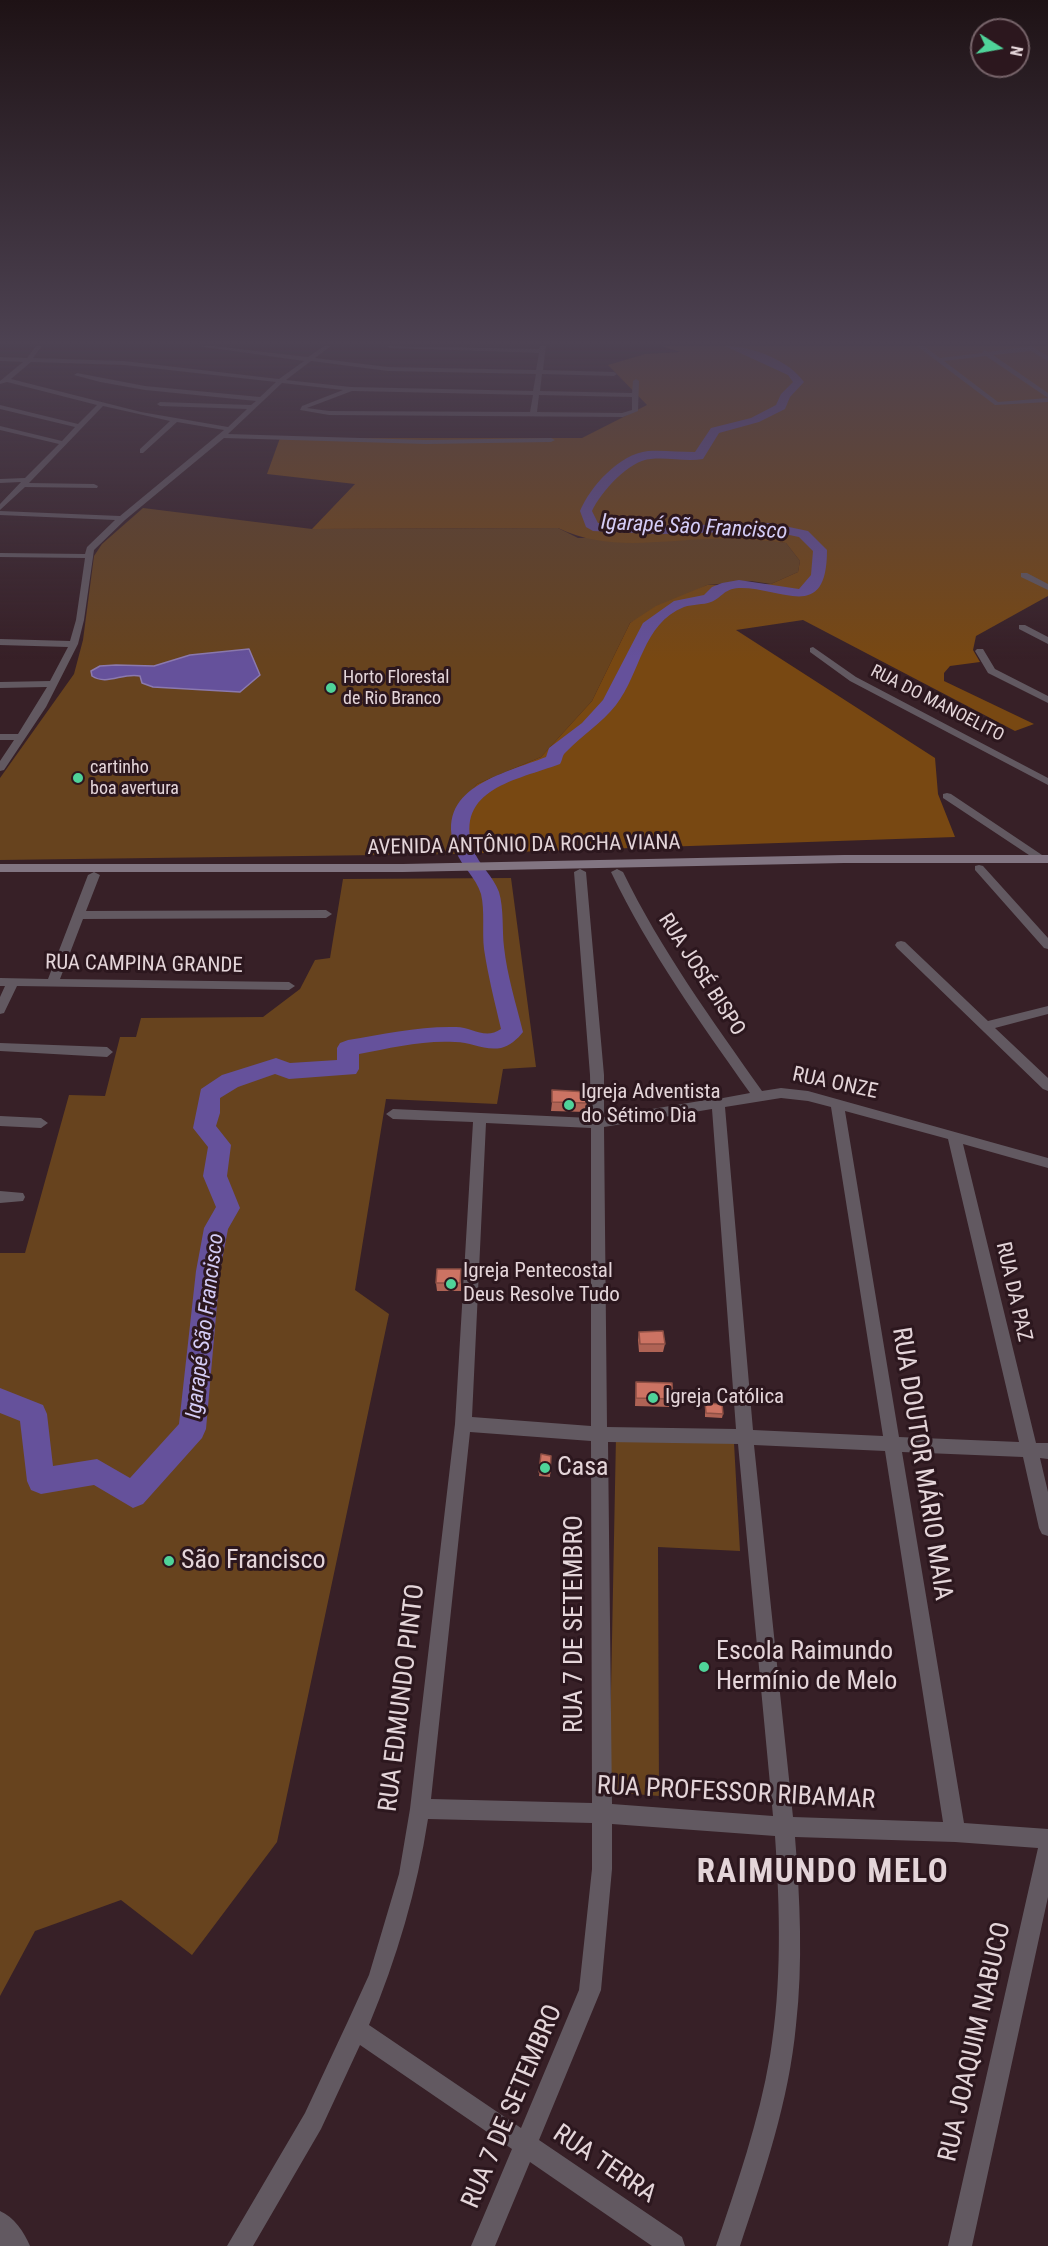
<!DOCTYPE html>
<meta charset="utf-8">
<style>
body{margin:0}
#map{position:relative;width:1048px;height:2246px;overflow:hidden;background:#372027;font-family:"Roboto Condensed",sans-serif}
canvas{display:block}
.north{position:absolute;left:970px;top:18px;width:60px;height:60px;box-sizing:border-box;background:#2c171e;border:2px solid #766369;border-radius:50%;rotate:101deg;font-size:16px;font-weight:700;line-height:24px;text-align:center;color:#e4d5d9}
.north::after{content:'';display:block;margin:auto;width:21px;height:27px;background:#4fd399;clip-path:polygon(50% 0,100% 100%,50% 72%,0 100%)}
</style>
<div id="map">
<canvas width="1048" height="2246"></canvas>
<div class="north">N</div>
</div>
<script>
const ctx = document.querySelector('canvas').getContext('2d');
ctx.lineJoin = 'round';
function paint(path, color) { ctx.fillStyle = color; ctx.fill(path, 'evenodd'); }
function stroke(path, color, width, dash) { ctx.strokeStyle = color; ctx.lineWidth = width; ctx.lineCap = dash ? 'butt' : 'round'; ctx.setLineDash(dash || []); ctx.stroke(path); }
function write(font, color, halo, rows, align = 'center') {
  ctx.font = font + ' "Roboto Condensed",sans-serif'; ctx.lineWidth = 6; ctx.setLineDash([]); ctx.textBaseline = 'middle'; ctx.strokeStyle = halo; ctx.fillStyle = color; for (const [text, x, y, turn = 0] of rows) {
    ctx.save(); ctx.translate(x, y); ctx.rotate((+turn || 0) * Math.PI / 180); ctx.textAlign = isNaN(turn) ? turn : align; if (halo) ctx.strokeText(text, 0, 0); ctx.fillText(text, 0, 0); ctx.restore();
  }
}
paint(new Path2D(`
 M143,508l169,21 246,-1 20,10h175l33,5 14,18 -2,11 -27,12 -20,-3 -44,4 -77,38 -38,78 -51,56 -64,27 -20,25 -2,45 -455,6v-82l74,-104 9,-34 11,-84 8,-12z
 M511,878l25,189 -33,2 -6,35 -111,-5 -31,191 34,24 -112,528 -85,113 -71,-55 -86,31 -35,65v-743h25l44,-158 36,1 15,-59h16l5,-19 122,-1 37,-28 15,-29 15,-2 13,-79z
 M616,1436l118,7 6,108 -82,-4 1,249 -50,-4z`), '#67431e');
paint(new Path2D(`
 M662,346h386v250l-72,40 -3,14 7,12 -30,4 -6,7v8l90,43 -19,7 -212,-111 -67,10 199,128 3,36 17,43 -500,17 2,-45 20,-25 64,-27 51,-56 38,-78 26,-17 51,-21 64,-1 27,-12 2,-11 -14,-18c-25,-3 -48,-5 -74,-4 -53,1 -104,13 -154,-11l-246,1 43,-45 -88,-10 13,-36h302l65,-33 -39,-40 37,-11 35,-2z`), '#784812');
const water = new Path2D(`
 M249,649l11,26 -20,17 -87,-5 -11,-4 -2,-7c-17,-4 -33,10 -48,0l-1,-5 9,-5 16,-1 38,1 36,-11z`);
paint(water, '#65519b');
stroke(water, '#8b79ae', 1.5);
paint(new Path2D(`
 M725,346c26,0 64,14 79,36l-14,15 -5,12 -26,13 -40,11 -16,26c-17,3 -35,-2 -52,0 -22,1 -50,33 -59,52l6,12 62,3 110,-3 38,8 19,19c0,74 -45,37 -88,38 -16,1 -17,10 -28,14 -8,3 -18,2 -27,5 -42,17 -43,66 -68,98 -15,19 -34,30 -50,47 -4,3 -3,7 -6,12 -43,16 -106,25 -87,85 6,16 20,27 26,43 5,17 3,38 5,55 3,28 12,57 19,85 -5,7 -14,14 -22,16 -17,3 -30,-6 -46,-6 -32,-2 -65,6 -96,12v15l-3,5 -67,5 -14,-5 -37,13 -18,11v15l-4,13 15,19 -4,31 13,32 -12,21 -8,42 -14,158 -4,9 -59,66 -10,4 -39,-23 -53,9 -10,-4 -4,-9 -7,-60 -20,-8v-25l43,17 4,9 6,52 44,-7 33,19 49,-54 17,-153 8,-43 12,-21 -13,-31 5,-29 -15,-19 8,-39 21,-14 54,-17 14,5 47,-3v-12l3,-5 8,-3c35,-6 72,-14 108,-13 16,0 29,13 45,2 -6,-26 -13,-53 -17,-80 -2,-18 1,-38 -3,-55 -5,-17 -20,-28 -25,-43 -24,-63 47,-77 90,-94l3,-9 33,-25 21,-23 40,-77 31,-22 30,-6 8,-8 10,-4 17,-3 60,9 12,-14 2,-24 -14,-14 -29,-6 -110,3 -67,-3 -7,-4 -6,-16c10,-24 39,-57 68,-60 15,-1 31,1 47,1l16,-24 40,-10 25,-13 5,-11 12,-12 -5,-7z`), '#65519b');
paint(new Path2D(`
 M36,346h6l-9,12 91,3 155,18 25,-18 -107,-15h17l94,11 16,-11h7l-16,12 73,9 148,3 3,-17 -149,-5 -3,-2 152,3 1,-3h6l-3,24 71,2 3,2 -3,2 -72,-2 -2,17 92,2 1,-12 3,-2 3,2 -1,30 -15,6 -294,-2 -29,-5 2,-4 41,-16 -61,-7 -54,51 198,6 125,-2 4,2 -4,2 -125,2 -202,-6 -99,82 -31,30 -10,70 -6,24 -32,63 -42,63 -4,1v-10l14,-21h-14v-6h18l29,-47 -47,1v-6l50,-1 18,-34 -68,-2v-6l70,2 6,-21 9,-62 -85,-1v-4l85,1 2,-7 28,-27 -115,-5v-4l120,5 104,-86 -47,-8 -34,31h-3v-4l30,-28 -67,-15 -74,77 65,1 4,2 -1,2 -72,-1 -25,23v-6l21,-22 -21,1v-4l25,-1 34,-34 -59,-14v-4l62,15 13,-14 -75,-18v-4l78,19 19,-19 -90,-23 -7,2v-3l23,-19 -23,-1v-4l27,1zM311,361l77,10 148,3 -3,17 -182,-4 -65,-7zM31,362l93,3 152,17 -16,15 -115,-11 -68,-13 -3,2 26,7 45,8 111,11 -5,4 -91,-3 -3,2 3,2 87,3 -19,18 -87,-15 -130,-33zM352,391l181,4 -3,17 -201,-1 -22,-3zM539,395l93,2v13l-10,3 -85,-1z
 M917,346h7l16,12 42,-5 2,-3 4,2 43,-6 17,10v5l-17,-10 -38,4 55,38v5l-62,-42 -42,5 54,41 50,-4v4l-53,3z
 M1021,573h6l21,11v6l-27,-13z
 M1019,625h6l23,12v7l-29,-15z
 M813,647l43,30 192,101v7l-198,-104 -40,-29v-4z
 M977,649h6l12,20 53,27v7l-60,-30 -13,-22z
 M947,793l4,1 97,65 -2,2h-8l-95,-63v-4z
 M979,865l4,1 65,72v11l-4,-1 -69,-78v-4z
 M580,869l6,3 18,203v42l108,-18 6,-3 5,2 27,-5c-50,-71 -101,-142 -139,-221l6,-3 6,3c38,78 89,148 139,219l19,-3 27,3 240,67v10l-85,-24 73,299h12v16l-8,-1 8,34v44l-6,-2 -3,-6 -16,-71 -121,-5 62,371 84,6v68l-76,349h-24l90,-398 -83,-6 -160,-5c5,62 8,126 1,188 -7,76 -32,149 -56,221h-24c21,-62 43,-125 54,-190 12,-72 10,-147 5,-220l-163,-12v45l-11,121 -62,150 143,97 3,9h-33l-122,-84 -35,84h-24l41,-97 -152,-104 -39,84 -68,117h-26l78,-133 43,-92 21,-46 30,-101 11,-65 45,-385 18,-302 -80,-3 -7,-5 7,-5 198,9 -1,-43 -16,-203zM781,1098l27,3 23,6 52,329 -130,-6 -28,-323zM712,1109l24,320 -129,-2 -3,-300zM845,1111l103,28 71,303 -120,-5zM486,1123l105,5v298l-119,-9zM470,1432l121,9 1,362 -161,-4zM608,1442l130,2 35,372 -161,-12zM754,1445l131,6 58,371 -150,-5zM428,1819l164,4v46l-13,121 -58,138 -152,-103c28,-67 48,-135 59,-206z
 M94,872l6,3 -14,36 240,-1 6,4 -6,4 -243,1 -23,60 229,3 6,4 -6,4 -272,-4 -13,27 -4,1v-17l5,-11h-5v-8l48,1 40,-104z
 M901,941l4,1 83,79 60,-15v8l-53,14 53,50v13l-5,-2 -146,-141 -2,-3 2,-3z
 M0,1043l107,4 6,5 -6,5 -107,-6z
 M0,1116l41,2 7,5 -7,5 -41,-2z
 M0,1191l23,2 2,4 -2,4 -23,2z`), '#625961');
paint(new Path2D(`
 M0,2211c14,6 24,21 30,35h-30z`), '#625961');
paint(new Path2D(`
 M844,855h204v8h-204l-441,9h-403v-8h403z`), '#827582');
paint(new Path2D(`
 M588,1092l-1,20 -36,-1 1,-9z
 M461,1269v22h-24l-1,-8z
 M639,1332l26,12 -2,8h-24l-1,-12z
 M636,1382l37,17 -2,8 -36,-1z
 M705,1403l18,11 -1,4 -17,-1z
 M541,1454l10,2 -1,21 -11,-1z`), '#af6355');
const building = new Path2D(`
 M552,1090l36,2 -1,11 -35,-1z
 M437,1269h24l-1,14h-24z
 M663,1331l2,13h-25l-1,-12z
 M636,1382l36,1 1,16 -37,-1z
 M705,1403l17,1 1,10 -17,-1z
 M541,1454l10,2 -1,17 -11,-1z`);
paint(building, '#cc7363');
stroke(building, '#8f5045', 1.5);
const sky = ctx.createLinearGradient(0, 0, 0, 660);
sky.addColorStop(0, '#1e1215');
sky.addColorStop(0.52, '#4d4252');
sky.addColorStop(1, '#4d425200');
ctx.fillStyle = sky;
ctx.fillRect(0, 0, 1048, 660);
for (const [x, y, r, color] of [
 [331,688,6,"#4fd399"],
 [78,778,6,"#4fd399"],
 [569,1105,6,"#4fd399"],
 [451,1284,6,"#4fd399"],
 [653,1398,6,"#4fd399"],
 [545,1468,6,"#4fd399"],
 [169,1561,6,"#4fd399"],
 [704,1667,6,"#4fd399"]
]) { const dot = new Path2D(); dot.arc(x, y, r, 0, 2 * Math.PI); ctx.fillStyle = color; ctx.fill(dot); stroke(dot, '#2c171e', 2); }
write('18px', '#e4d5d9', '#2c171e', [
 ["Horto Florestal",343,678],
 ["de Rio Branco",343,699],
 ["cartinho",90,768],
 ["boa avertura",90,789]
], 'left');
write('18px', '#e4d5d9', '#2c171e', [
 ["RUA DO MANOELITO",937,704,27]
]);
write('21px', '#e4d5d9', '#2c171e', [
 ["AVENIDA ANTÔNIO DA ROCHA VIANA",524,846,-1],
 ["RUA CAMPINA GRANDE",144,965,1],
 ["RUA JOSÉ BISPO",701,975,57],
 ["RUA ONZE",835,1084,12],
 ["RUA DA PAZ",1013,1292,77]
]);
write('21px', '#e4d5d9', '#2c171e', [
 ["Igreja Adventista",581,1093],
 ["do Sétimo Dia",581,1117],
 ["Igreja Pentecostal",463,1272],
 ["Deus Resolve Tudo",463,1296],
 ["Igreja Católica",665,1398]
], 'left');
write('italic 22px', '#d4ccf6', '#2c171e', [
 ["Igarapé São Francisco",694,528,3],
 ["Igarapé São Francisco",206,1326,-83]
]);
write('26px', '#e4d5d9', '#2c171e', [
 ["RUA DOUTOR MÁRIO MAIA",921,1464,81],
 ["RUA 7 DE SETEMBRO",575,1624,-90],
 ["RUA EDMUNDO PINTO",403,1698,-83],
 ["RUA PROFESSOR RIBAMAR",736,1794,3],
 ["RUA JOAQUIM NABUCO",976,2042,-77],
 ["RUA 7 DE SETEMBRO",513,2107,-67],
 ["RUA TERRA",604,2165,34]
]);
write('26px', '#e4d5d9', '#2c171e', [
 ["Casa",557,1468],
 ["São Francisco",181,1561],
 ["Escola Raimundo",716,1652],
 ["Hermínio de Melo",716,1682]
], 'left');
ctx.letterSpacing = '1.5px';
write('bold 33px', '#e4d5d9', '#2c171e', [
 ["RAIMUNDO MELO",823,1874]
]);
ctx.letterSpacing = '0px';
</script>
